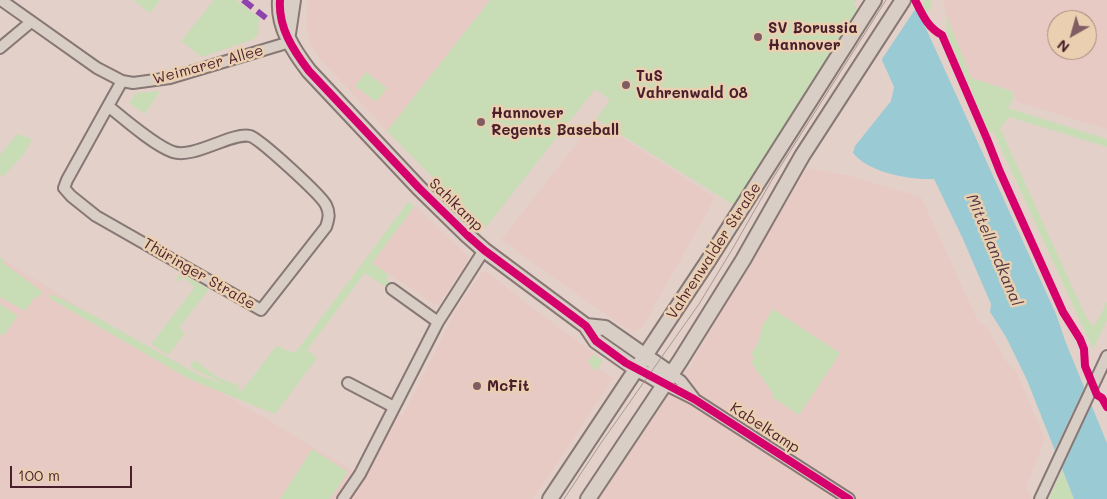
<!DOCTYPE html>
<meta charset="utf-8">
<style>
body{margin:0}
#map{position:relative;width:1107px;height:499px;overflow:hidden;background:#e3d1c9;font-family:Mali,sans-serif}
canvas{display:block}
.north{position:absolute;left:1047px;top:10px;width:50px;height:50px;box-sizing:border-box;background:#ead0b1;border:1px solid #aa897b;border-radius:50%;rotate:218deg;font-size:14px;font-weight:700;line-height:20px;text-align:center;color:#4a1f2b}
.north::after{content:'';display:block;margin:auto;width:18px;height:22px;background:#805d62;clip-path:polygon(50% 0,100% 100%,50% 72%,0 100%)}
.scale{position:absolute;left:10px;top:466px;width:122px;height:22px;box-sizing:border-box;border:2px solid #4a1f2b;border-top:0;padding-left:6px;font-size:15px;line-height:18px;white-space:nowrap;color:#4a1f2b;-webkit-text-stroke:4px #ead0b1;paint-order:stroke}
</style>
<div id="map">
<canvas width="1107" height="499"></canvas>
<div class="north">N</div>
<div class="scale">100 m</div>
</div>
<script>
const ctx = document.querySelector('canvas').getContext('2d');
ctx.lineJoin = 'round';
function paint(path, color) { ctx.fillStyle = color; ctx.fill(path, 'evenodd'); }
function stroke(path, color, width, dash) { ctx.strokeStyle = color; ctx.lineWidth = width; ctx.lineCap = dash ? 'butt' : 'round'; ctx.setLineDash(dash || []); ctx.stroke(path); }
function write(font, color, halo, rows, align = 'center') {
  ctx.font = font + ' Mali,sans-serif'; ctx.lineWidth = 5; ctx.setLineDash([]); ctx.textBaseline = 'middle'; ctx.strokeStyle = halo; ctx.fillStyle = color; for (const [text, x, y, turn = 0] of rows) {
    ctx.save(); ctx.translate(x, y); ctx.rotate((+turn || 0) * Math.PI / 180); ctx.textAlign = isNaN(turn) ? turn : align; if (halo) ctx.strokeText(text, 0, 0); ctx.fillText(text, 0, 0); ctx.restore();
  }
}
paint(new Path2D(`
 M308,0h182l-103,131 -67,-72 -9,-13 -5,-22z
 M945,0h162v129l-90,-27 -5,-12 -40,-12 -20,-46 -9,-29zM1057,20h30v30h-30z
 M595,120l120,78 -73,130 -9,3 -11,-5 -121,-86z
 M807,168l40,7 74,22 58,126 8,4 18,33 11,11 29,68 -19,48 5,12h-433l86,-129 6,-2 3,-8z
 M415,206l53,50v4l-30,46 -66,-43z
 M4,260l124,77 231,137 33,-64 10,6 51,-99 -1,-1 30,-44h5l55,43 61,45 -5,8 15,10 -80,121h-533v-235z`), '#e8cac5');
paint(new Path2D(`
 M133,0h27l-10,13z
 M214,0h22l23,18 -1,16 -4,5 -52,18 -21,-16z
 M490,0h365l7,15 -122,194 -144,-90 14,-19 -15,-11 -109,138 -29,-25 -70,-71z
 M924,0h7l1,7 -7,7 -4,-8z
 M946,17h1l24,61 40,13 3,5 -6,12 99,31v8l-98,-30 -9,11 86,189 8,10 13,-25v18l-14,29 -100,-218 -4,1 -42,-98z
 M366,72l21,16 -11,14 -21,-16z
 M160,91l-15,23 -16,-11 7,-10z
 M17,134l15,5 -8,15 -21,23 -3,-3v-19z
 M408,202l7,4 -43,57 17,12 -3,5 6,4 -3,5 -24,-16 -58,77 10,8 -42,56 -86,-35 -140,-81 3,-4 37,19 110,62 27,10 -36,-18 5,-7 22,17 17,7 2,-1 5,6 -11,-3 12,5 34,-45 19,7z
 M0,257l4,3 -2,2 41,30 -5,6 -2,-2 -11,15 -25,-14z
 M181,273l28,16 -30,39 6,5 -17,22 -17,-11 44,-57 -12,-10 -4,5 -3,-2z
 M0,304l18,12 -15,20 -3,-3z
 M773,309l67,44 -41,62 -27,-18 1,-3 -22,-32 4,-4 -4,-3 8,-15 3,-14z
 M594,354l9,7 -7,10 -8,-9z
 M312,449l36,23 -18,27h-50z
 M1062,470l12,29h-25z`), '#c8dcb6');
paint(new Path2D(`
 M855,0h58l143,314 10,29 41,100v56h-33l-47,-119 -21,-43 -16,-25 1,-8 -29,-67 -28,-58c-24,1 -65,-6 -81,-26l2,-7 36,-45 3,-14z`), '#9acbd4');
paint(new Path2D(`
 M856,0h59l3,5 -38,57 -26,-59z
 M1086,384l6,16 -33,70 -6,-16z`), '#e3d1c9');
const street = new Path2D(`
 M1,0l96,68 25,13 11,2 37,-5 120,-36
 M0,48l31,-26
 M108,106c16,13 47,40 65,46 21,7 58,-20 77,-16 10,3 71,59 76,69 4,8 3,13 0,22l-65,83 -165,-94 -25,-20 -7,-8 3,-8z
 M108,106l14,-25
 M392,289l46,33
 M671,374l10,7 13,17
 M348,383l46,24
 M664,384l30,15 155,100
 M343,499l17,-25 78,-152 46,-72
 M1040,499l67,-143`);
const secondary = new Path2D(`
 M280,0c-2,27 13,50 29,71l110,117 48,47 17,15 102,76 10,15 40,28 13,6 15,9
 M288,34l5,-34
 M586,326l19,2 66,46
 M550,499l158,-238 166,-261
 M588,499l92,-138 63,-101 59,-104 101,-156`);
stroke(street, '#877775', 14);
stroke(secondary, '#877775', 18);
stroke(street, '#d9cec5', 10);
stroke(secondary, '#d9cec5', 14);
stroke(new Path2D(`
 M564,499l37,-56 98,-139 34,-56 40,-70 113,-178`), '#a69993', 1);
stroke(new Path2D(`
 M243,0l23,18`), '#8e44ad', 6, [12, 6]);
stroke(new Path2D(`
 M280,0c-2,27 13,50 29,71l110,117 48,47 17,15 102,76 10,15 30,22 68,36 155,100
 M915,0c7,14 13,28 27,35l45,104 13,33 63,140 17,27 4,10 1,17 12,29 5,3 5,9`), '#d6006c', 8);
for (const [x, y, r, color] of [
 [758,37,5,"#805d62"],
 [626,85,5,"#805d62"],
 [481,122,5,"#805d62"],
 [477,386,5,"#805d62"]
]) { const dot = new Path2D(); dot.arc(x, y, r, 0, 2 * Math.PI); ctx.fillStyle = color; ctx.fill(dot); stroke(dot, '#ead0b1', 2); }
write('bold 15px', '#4a1f2b', '#ead0b1', [
 ["SV Borussia",768,28],
 ["Hannover",768,45],
 ["TuS",636,76],
 ["Vahrenwald 08",636,93],
 ["Hannover",491,113],
 ["Regents Baseball",491,130],
 ["McFit",487,386]
], 'left');
write('15px', '#4a1f2b', '#ead0b1', [
 ["Weimarer Allee",208,65,-15],
 ["Sahlkamp",456,205,44],
 ["Vahrenwalder Straße",714,251,-57],
 ["Thüringer Straße",199,274,30],
 ["Kabelkamp",765,428,33]
]);
write('italic 16px', '#513845', '#ead0b1', [
 ["Mittellandkanal",994,250,67]
]);
</script>
